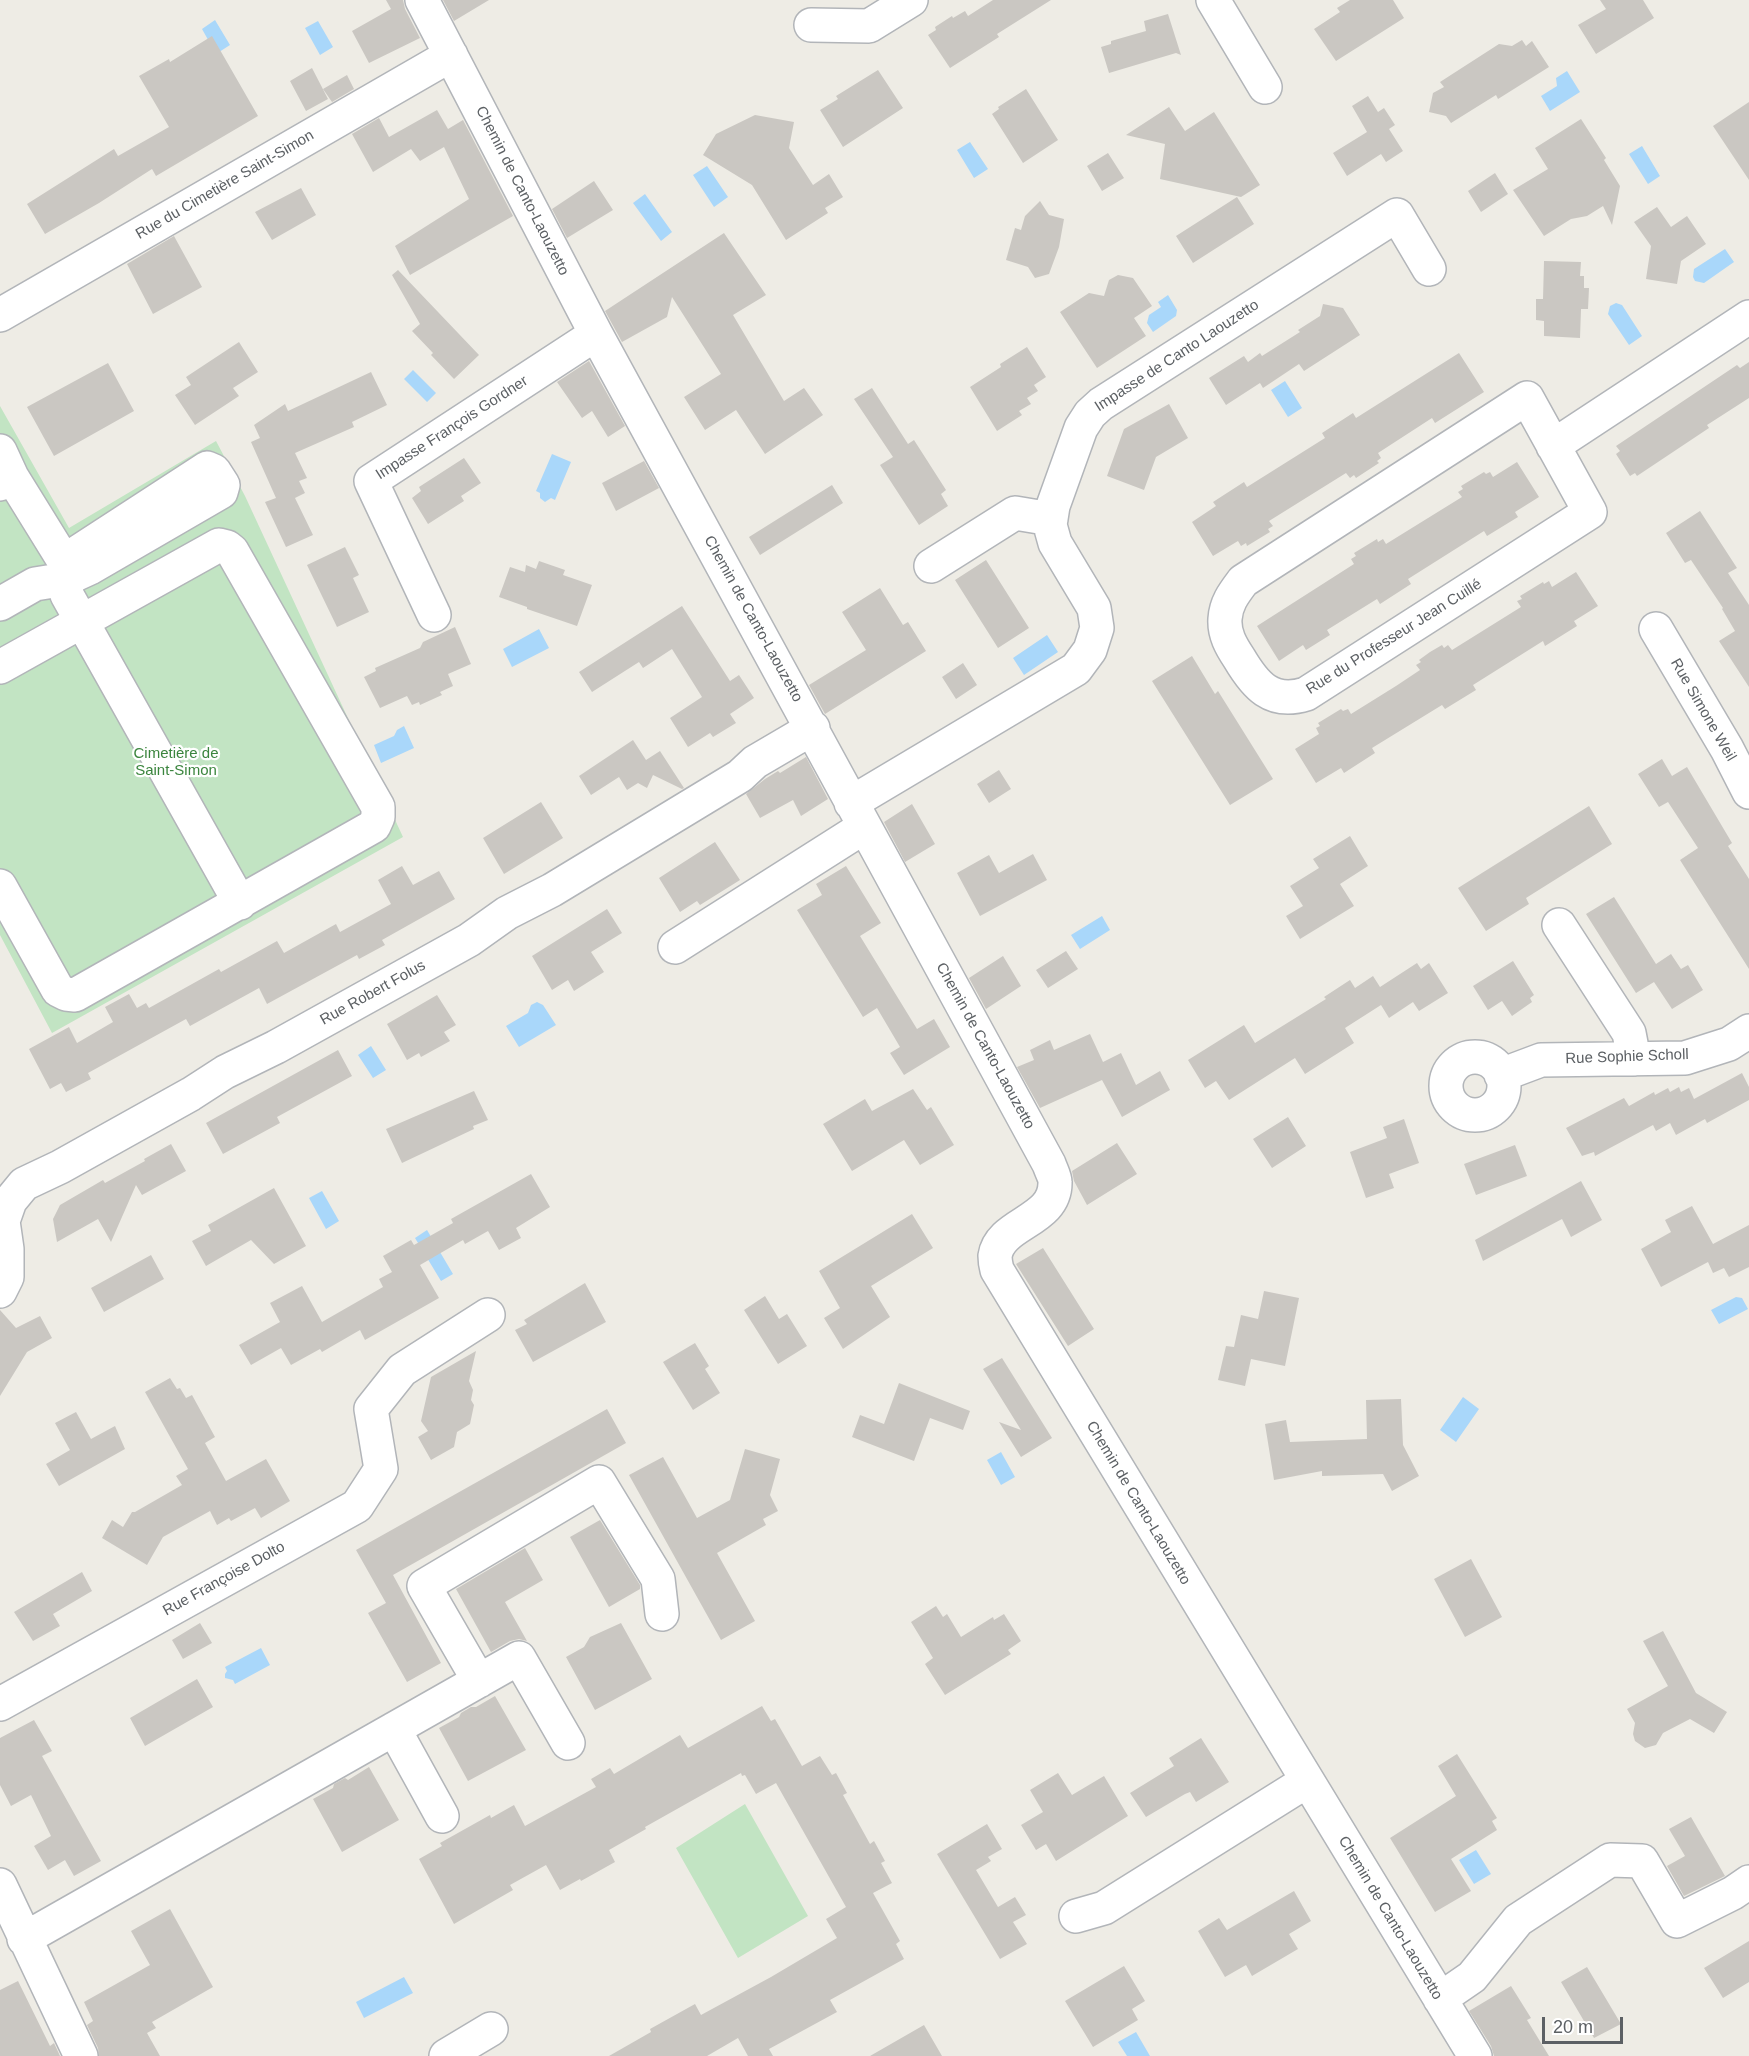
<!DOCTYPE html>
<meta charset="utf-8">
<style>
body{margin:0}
#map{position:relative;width:1749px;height:2056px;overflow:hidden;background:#eeece5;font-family:Arial,sans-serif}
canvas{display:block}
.scale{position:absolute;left:1542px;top:2017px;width:81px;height:27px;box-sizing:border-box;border:3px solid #5c6064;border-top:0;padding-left:8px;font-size:18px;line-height:21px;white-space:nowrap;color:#5c6064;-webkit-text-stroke:4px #fff;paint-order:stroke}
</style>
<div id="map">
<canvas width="1749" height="2056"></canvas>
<div class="scale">20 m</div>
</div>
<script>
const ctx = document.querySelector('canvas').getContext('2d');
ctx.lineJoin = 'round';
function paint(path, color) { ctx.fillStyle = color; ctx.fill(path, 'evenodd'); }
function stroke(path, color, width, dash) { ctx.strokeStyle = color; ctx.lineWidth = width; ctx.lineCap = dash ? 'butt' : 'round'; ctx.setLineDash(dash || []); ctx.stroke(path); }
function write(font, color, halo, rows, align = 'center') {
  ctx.font = font + ' Arial,sans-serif'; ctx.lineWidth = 4.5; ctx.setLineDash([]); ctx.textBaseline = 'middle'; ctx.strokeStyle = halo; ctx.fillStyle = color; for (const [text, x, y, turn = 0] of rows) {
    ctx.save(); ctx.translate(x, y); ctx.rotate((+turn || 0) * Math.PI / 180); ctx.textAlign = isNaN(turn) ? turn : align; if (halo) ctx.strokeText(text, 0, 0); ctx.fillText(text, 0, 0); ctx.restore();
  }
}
paint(new Path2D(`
 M0,406l69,122 147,-87 29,55 158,341 -351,196 -52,-98z
 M745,1804l63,112 -70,42 -62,-110z`), '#c2e4c3');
paint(new Path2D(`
 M215,20l15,25 -14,9 -14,-25z
 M318,21l15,26 -13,8 -15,-27z
 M1567,71l13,21 -30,19 -9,-15 16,-10 -1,-8z
 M970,142l18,27 -14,9 -17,-28z
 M1642,146l18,30 -12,8 -19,-30z
 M707,166l21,31 -14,10 -21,-32z
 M645,194l27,38 -11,9 -28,-38z
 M1725,249l9,13 -30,21 -9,-2 -2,-4 1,-8z
 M1168,295l9,15 -1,6 -23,16 -6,-9 2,-8 12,-8 -3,-5z
 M1616,303l6,2 20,31 -13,9 -21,-31 2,-8z
 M413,370l23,23 -9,9 -23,-23z
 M1285,381l17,27 -14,9 -17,-27z
 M552,454l19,8 -16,38 -4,-2 -6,4 -5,-4v-5l-4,-2z
 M539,629l10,19 -37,19 -9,-18z
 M1047,635l11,17 -34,23 -11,-17z
 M404,726l10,22 -33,15 -7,-18 20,-9 3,-6z
 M1102,916l8,14 -30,19 -9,-14z
 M537,1002l6,3 13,20 -37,22 -13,-21 22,-13 3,-8z
 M371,1046l15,24 -13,8 -15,-23z
 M322,1191l17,30 -13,8 -17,-31z
 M427,1230l26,44 -12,7 -26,-43z
 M1736,1297l6,1 6,11 -29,15 -8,-14z
 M1463,1397l16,12 -23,33 -16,-12z
 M1001,1452l14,25 -14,8 -14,-25z
 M261,1648l9,17 -35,19 -2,-4 -8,-2v-4l2,-3 -2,-4z
 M1476,1850l15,24 -17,10 -15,-24z
 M404,1977l9,16 -49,25 -8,-16z
 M1136,2032l14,24h-23l-9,-14z`), '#a9d7fa');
paint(new Path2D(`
 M386,0h17l2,9 15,29 -51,25 -17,-32 39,-22z
 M443,0h46l-35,21z
 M993,0h58l-54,34 2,3 -49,31 -22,-33 8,-5 -1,-3 17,-11 1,2 12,-7 3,5z
 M1350,0h43l11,18 -68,43 -22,-32 26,-17 -3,-4z
 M1600,0h43l11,18 -58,36 -18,-29 28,-16z
 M1168,14l13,41 -5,-2 -67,20 -8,-26 10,-3v-3l35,-10 -2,-10z
 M212,36l46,80 -102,60 -4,-7 -53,34 -54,31 -18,-30 87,-55 4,7 51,-29 -30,-51 30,-17 1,3z
 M1522,40l4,6 6,-5 17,26 -51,32 -2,-4 -45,28 -5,-7 -17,-4 4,-19 11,-6 -4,-5 59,-38 13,2z
 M312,68l16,31 -22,12 -16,-30z
 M878,70l25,38 -60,39 -23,-37 18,-11 -2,-3z
 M347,75l7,14 -22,13 -9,-13z
 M1026,89l32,51 -35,23 -31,-49 7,-5 -1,-2z
 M1368,96l10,16 6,-4 11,17 -6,4 14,22 -17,11 -5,-8 -34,22 -14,-23 34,-21 -15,-26z
 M1749,102v78l-36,-54z
 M1169,107l16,24 29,-19 46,73 -19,12 -81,-18 5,-35 -39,-9z
 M437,110l11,19 15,-9 50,96 -103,59 -15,-29 74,-47 -25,-52 -24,14 -9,-12 -38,23 -21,-38 27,-16 10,19z
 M755,115l39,7 -5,26 24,37 16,-11 14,23 -18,11 3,5 -42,27 -34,-55 -49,-30 13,-21z
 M1581,119l25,39 -2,2 16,26 -8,39 -9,-19 -16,10 -16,3 -27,17 -31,-46 35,-21 -13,-21z
 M1108,153l16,25 -22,13 -15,-25z
 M1495,173l13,21 -27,18 -13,-21z
 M594,181l19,29 -46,28 -15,-29z
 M301,188l15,27 -44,25 -17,-28z
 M1237,197l17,27 -61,39 -17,-27z
 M1040,201l9,14 15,4 -5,28 -10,27 -14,4 -7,-11 -22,-7 9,-32 6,2 4,-14z
 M1657,207l14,20 16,-11 19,28 -25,17 -4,23 -31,-5 5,-33 -17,-24z
 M724,233l42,62 -33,20 51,86 20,-13 19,27 -58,39 -29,-44 -31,20 -21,-33 37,-23 -49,-77 -5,20 -45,25 -17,-31z
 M174,236l28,51 -49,27 -26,-50z
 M1544,261l37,1 -1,14h4v12h5l-1,21h-7l-1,29 -36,-2v-15l-8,-1v-21h7z
 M398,270l81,85 -25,24 -23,-24 2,-2 -21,-22 8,-7 -28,-49z
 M1118,275l15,3 19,28 -18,12 12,18 -49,32 -37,-56 29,-19 15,3 5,-16z
 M1323,304l20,4 17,27 -56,36 -5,-7 -36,24 -3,-5 -34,22 -17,-27 35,-22 4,6 12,-9 2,3 38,-24 -2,-2 22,-14z
 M239,342l19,30 -25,16 6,8 -44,29 -20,-30 16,-10 -5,-8z
 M1027,347l19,30 -12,8 4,6 -11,7 4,6 -12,7 3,4 -25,16 -27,-44 31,-20 -1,-3z
 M1459,353l25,39 -49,31 -3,-5 -54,35 3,5 -4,3 2,2 -23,15 -2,-3 -4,3 -4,-5 -77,48 4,5 -5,3 2,3 -23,14 -1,-3 -5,3 -3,-5 -25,15 -21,-34 24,-16 -3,-4 31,-20 3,5 78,-49 -3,-5 31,-20 3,5z
 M589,361l36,65 -17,11 -16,-26 -10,7 -25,-36z
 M1749,362v36l-42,27 2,3 -72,48 -2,-3 -5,3 -14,-22 4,-3 -4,-5 121,-81 3,3z
 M108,363l26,48 -80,45 -27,-49z
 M371,372l16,33 -35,17 2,5 -59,26 12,25 -8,3 6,12 -10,5 18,37 -27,12 -21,-45 11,-4 -25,-56 9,-4 -6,-13 31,-21 3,7z
 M872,388l36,56 6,-4 32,50 -5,4 7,12 -29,19 -39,-60 13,-8 -39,-58z
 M1169,404l19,34 -32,19 -12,33 -37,-14 17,-47z
 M464,458l17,25 -20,13 3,5 -36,23 -16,-26 9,-7 -2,-4z
 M644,461l15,27 -43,23 -14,-28z
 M1517,462l22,35 -24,15 3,5 -31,19 -3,-5 -76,48 3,5 -31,20 -3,-5 -50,31 3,5 -24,15 -3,-5 -24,16 -22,-35 97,-62 -3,-5 5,-3 -2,-3 23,-14 1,3 5,-3 3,5 76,-47 -4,-5 5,-3 -2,-3 23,-14 2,2 4,-2 3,5z
 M832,485l11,18 -83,52 -11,-18z
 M1700,511l37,57 -9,5 21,32v82l-30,-46 16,-10 -13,-22 1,-1 -32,-48 -6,3 -19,-30z
 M345,547l14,28 -6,3 16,34 -32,15 -30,-62z
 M986,560l43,68 -31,20 -43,-68z
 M539,561l26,9 -2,5 29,10 -15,41 -50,-17v-2l-28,-10 11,-30 15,5 1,-7 10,4z
 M1576,572l22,34 -24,15 3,5 -32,20 -2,-5 -70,44 3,5 -31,19 -3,-4 -70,43 3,5 -31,20 -3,-5 -25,15 -21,-34 24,-15 -3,-6 4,-2 -2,-3 23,-14 2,2 5,-2 3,5 45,-28 24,-16 -4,-5 5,-3 -2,-2 11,-8 12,-7 2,3 4,-3 4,5 69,-43 -4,-6 5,-2 -2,-3 23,-14 1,2 5,-3 3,6z
 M880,588l23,37 5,-3 18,29 -101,63 -16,-29 57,-35 -24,-38z
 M682,606l48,75 9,-6 15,23 -24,16 6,9 -23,14 -3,-4 -22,14 -18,-29 32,-21 -30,-48 -29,19 -4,-6 -47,30 -13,-20z
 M455,627l16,37 -23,10 5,12 -13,6 2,3 -22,10 -1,-3 -7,3 -5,-9 -27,12 -16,-31 12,-6 -1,-3 45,-20 3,-6z
 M1192,656l23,38 3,-3 55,88 -43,26 -78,-124z
 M963,663l14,22 -21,14 -14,-22z
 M633,740l13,20 14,-9 24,37 -2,1 -29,-14 -6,13 -9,-5 -11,7 -8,-13 -28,18 -12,-19z
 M806,757l22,42 -27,17 -8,-16 -33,18 -14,-24 19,-15 13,-8 2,2z
 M1662,759l10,17 15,-9 45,76 -4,3 21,33v90l-69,-109 18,-12 -30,-46 -9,5 -21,-33z
 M999,770l12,19 -22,14 -12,-19z
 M541,802l22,36 -59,36 -21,-36z
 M912,804l23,40 -30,18 -21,-40z
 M1589,806l23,38 -86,54 3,6 -43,27 -28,-43z
 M1350,836l18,30 -28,18 14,22 -54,33 -14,-23 17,-10 -13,-20 29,-18 -6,-9z
 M715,842l25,38 -40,25 -3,-4 -17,11 -21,-34z
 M1033,854l14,26 -67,36 -23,-43 32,-18 10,18z
 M402,866l11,19 26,-14 16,28 -73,41 3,5 -26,14 -2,-4 -90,49 -8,-16 -69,38 -4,-7 -98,54 3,6 -25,13 -5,-9 -11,6 -21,-40 40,-22 8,16 36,-21 -8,-15 24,-13 8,14 9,-5 3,5 70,-39 2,3 56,-31 7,12 52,-29 4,8 51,-28 -13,-24z
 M846,866l35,57 -21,13 57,93 17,-10 16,28 -46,28 -14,-22 10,-6 -23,-39 -14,9 -66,-107 25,-15 -6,-11z
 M1614,897l42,67 15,-10 10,15 7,-4 15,25 -31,19 -18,-27 -18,11 -50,-79z
 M607,909l15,24 -31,19 13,20 -30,19 -6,-11 -16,10 -20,-34z
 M1066,951l12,18 -30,19 -12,-18z
 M1003,956l18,30 -35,23 -17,-31z
 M1513,961l21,34 -4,3 2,4 -20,14 -10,-15 -14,9 -15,-24z
 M1417,963l4,6 8,-6 19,30 -29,18 -6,-9 -24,16 -8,-13 -36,23 9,15 -49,31 -10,-16 -66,42 -13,-19 -11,7 -17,-28 56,-35 11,18 71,-44 -2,-2 26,-17 5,8 18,-12 7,11z
 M437,995l19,30 -12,7 6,9 -29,16 -2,-4 -12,7 -20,-36z
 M1090,1034l13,28 18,-9 15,32 24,-14 10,19 -48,27 -20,-37 -62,28 -23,-41 17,-7 -4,-10 20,-10 4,10z
 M338,1050l14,26 -75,41 3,6 -57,31 -17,-31z
 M1742,1073l7,14v13l-42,23 -2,-4 -29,16 -6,-12 -14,8 -3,-6 -58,31 -1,-4 -12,4 -16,-28 58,-30 5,8 25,-14 1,3 13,-7 2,4 9,-5 2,5 8,-4 5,11z
 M913,1089l14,21 4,-3 23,38 -34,20 -16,-25 -52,31 -29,-47 42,-25 7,12z
 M474,1091l14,29 -15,6 1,3 -72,34 -16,-34z
 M1288,1117l18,29 -34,22 -19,-29z
 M1404,1119l15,44 -30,11 5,14 -28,10 -16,-46 37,-14 -4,-11z
 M1117,1143l20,31 -50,31 -13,-24 -2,-10z
 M171,1144l15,27 -44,24 -6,-10 -25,57 -13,-23 -41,23 -4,-23 7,-14 43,-25 2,3 40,-22 -1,-2z
 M1515,1145l12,31 -51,19 -12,-31z
 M531,1174l19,33 -34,21 5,10 -22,12 -11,-19 -23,13 -2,-4 -43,25 19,33 -74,42 -5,-10 -38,22 -2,-3 -29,16 -10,-17 -30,17 -12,-20 41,-23 -10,-19 32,-17 20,36 61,-35 -4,-8 13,-7 -9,-16 28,-16 3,5 39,-22 -2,-4z
 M1581,1181l21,39 -31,17 -9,-18 -79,42 -8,-21z
 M274,1188l32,58 -32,18 -23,-24 -45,26 -14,-25 19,-10 -3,-6z
 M1692,1206l21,38 36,-19v42l-20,10 -5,-9 -11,5 -5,-11 -47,25 -20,-38 30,-17 -6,-12z
 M912,1214l21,34 -62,38 19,31 -47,32 -19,-31 16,-10 -21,-37z
 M1043,1248l51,81 -26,17 -52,-82z
 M151,1255l13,24 -60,33 -13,-24z
 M585,1283l21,39 -73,40 -18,-32 12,-6 -3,-4z
 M1264,1291l35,7 -14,68 -34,-7 -6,27 -27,-6 8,-34 8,1 7,-32 17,4z
 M765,1296l14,23 8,-5 20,32 -29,18 -34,-54z
 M0,1310l16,18 24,-12 12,22 -25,14 -27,44z
 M695,1343l14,23 -4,3 15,24 -27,17 -30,-48z
 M476,1351l-7,30 4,9 -2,10 3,5 -4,19 -13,8 -3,15 -23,13 -13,-23 10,-6 -7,-10 10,-44z
 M1002,1358l50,80 -31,19 -22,-35 22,8 -38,-61z
 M170,1378l7,11 3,-1 6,10 6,-3 23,42 -10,6 21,38 40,-22 24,42 -29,17 -6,-10 -24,13 -2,-3 -12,7 -7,-14 -47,26 -16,28 -45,-27 10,-18 11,7 9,-15h3l47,-27 -6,-9 12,-7 -43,-77z
 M899,1383l71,28 -7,19 -33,-12 -16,43 -62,-24 8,-22 24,9z
 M1401,1399l2,46 16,31 -27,15 -9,-17 -61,2v-5l-48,9 -9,-56 21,-4 4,22 77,-3 -1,-39z
 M607,1409l19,34 -233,132 48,88 -34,19 -39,-69 18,-10 -30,-53z
 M76,1412l15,27 24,-13 10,23 -66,37 -13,-22 24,-14 -15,-27z
 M745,1449l35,10 -10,36 8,16 -15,8 3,6 -49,28 38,68 -34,19 -92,-165 34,-18 34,61 33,-18z
 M600,1520l40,65v4l-31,18 -39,-70z
 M525,1548l18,32 -38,22 22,39 -8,-2 -9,2 -19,11 -35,-63z
 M1471,1559l31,58 -37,20 -31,-58z
 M82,1572l10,19 -39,23 7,12 -27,15 -19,-29z
 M936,1606l7,11 4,-3 14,23 32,-20 1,3 10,-6 17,27 -13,9 3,4 -66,41 -20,-31 8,-6 -22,-36z
 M200,1623l12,20 -29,16 -11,-19z
 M621,1623l31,56 -57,31 -29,-53 18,-10 6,-10z
 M1663,1631l33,62 31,19 -13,21 -24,-14 -27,14 -7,12 -11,3 -10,-7 -2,-7 2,-11 -8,-14 41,-23 -25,-45z
 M197,1679l16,28 -68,39 -15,-28z
 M495,1696l31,54 -58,31 -29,-53 20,-11 2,-4 10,-6h5z
 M762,1706l9,15 4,-2 27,47 18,-10 12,19 4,-2 11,20 -4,2 27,49 4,-3 11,20 -4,2 11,20 -19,10 27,48 -4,3 8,15 -74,41 7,12 -68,37 4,7h-25l-10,-18 -31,18h-98l42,-24 -1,-3 45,-25 6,11 70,-38 66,-39 -11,-19 20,-12 -70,-124 -20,11 -11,-19 -3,1 -1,-3 -96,54 1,2 -37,21 6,12 -34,19 -1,-2 -20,11 -14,-25 -36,20 3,5 -59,34 -35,-65 23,-13 -2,-3 50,-28 1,3 23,-13 11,21 71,-39 -5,-8 19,-11 4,6 66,-39 8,13z
 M34,1720l18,31 -10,5 59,105 -27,15 -9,-16 -17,10 -14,-24 17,-10 -20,-41 -20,11 -11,-21v-47z
 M1201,1738l28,44 -33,20 -6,-10 -5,2 -39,23 -16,-24 44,-27 -5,-8z
 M1457,1754l40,64 -5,3 5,9 -46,29 20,32 -36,21 -45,-74 66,-42 -18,-30z
 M369,1767l30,53 -57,32 -29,-53 20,-11 1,-4 11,-6 3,2z
 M1058,1773l14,22 32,-19 24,40 -72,45 -10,-17 -10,6 -15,-25 22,-13 -13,-22z
 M1691,1817l34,59 -41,20 -17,-30 18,-10 -16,-27z
 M987,1824l15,25 -14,8 3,4 -15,9 22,37 17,-10 11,18 -13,7 14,22 -27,15 -63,-105z
 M1294,1891l17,30 -22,13 9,15 -46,27 -6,-11 -21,12 -27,-46 21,-13 8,12z
 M170,1909l43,78 -61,35 4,6 -9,5 13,23h-61l-1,-8 -11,-23 6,-4 -9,-19 66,-37 -19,-34z
 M1749,1941v41l-26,16 -19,-30z
 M1124,1966l21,35 -13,8 6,11 -45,27 -28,-46z
 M1587,1967l34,57 -27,14 -33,-56z
 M18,1981l32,65 4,-3 6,13h-60v-66z
 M1511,1986l20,32 -4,2 22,36h-55l-3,-10 -22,-35z
 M924,2025l18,31h-72z`), '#cac7c2');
const minor = new Path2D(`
 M422,0l174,334 453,830c2,6 6,13 6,18 1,40 -55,40 -60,74 0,4 1,10 2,14l478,786
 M1213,0l52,87
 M811,25l58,1 42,-26
 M0,315l451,-260
 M1527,398l63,114 -284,182c-35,11 -51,-9 -67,-36 -8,-12 -15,-24 -14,-39 1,-16 9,-26 18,-38z
 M1553,446l196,-129
 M0,451l12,26
 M0,484l12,-7 52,84 3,34 173,308
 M931,566l84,-53 36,6
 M0,604l35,-20 31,-5 24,-11 131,-76 2,-7 -9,-14 -7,-3 -143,93
 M434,615l-63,-134 225,-147
 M1656,629l71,120 22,43
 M0,667l219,-122 8,2 5,4 146,256v10l-4,9 -299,169 -9,-1 -8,-4 -58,-104
 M851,803l225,-134 14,-19 7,-22 -3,-20 -39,-65 -5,-18 3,-19 28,-78 9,-14 11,-10 296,-189 32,54
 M1559,925l70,108 5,26
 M675,947l189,-120
 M1446 1086a29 29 0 1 1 58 0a29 29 0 1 1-58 0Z
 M1501,1075l40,-15 144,-2 44,-14 20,-13
 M0,1291l7,-14v-28l-4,-28 7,-20 14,-17 36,-17 131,-73 34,-22 51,-25 193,-107 38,-27 45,-23 188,-114 15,-14 58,-34
 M479,1681l-55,-95 175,-104 59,97 4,35
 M0,1704l357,-198 24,-37 -10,-60 31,-39 86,-55
 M394,1729l48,87
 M0,1885l81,171
 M1076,1916l28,-8 203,-127
 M24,1939l495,-281 49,85
 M1440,1999l32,-22 46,-57 92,-60 32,1 35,60 56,-28 16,-11
 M446,2056l45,-27`);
stroke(minor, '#b2b5b9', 36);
stroke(minor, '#fff', 33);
write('15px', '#5c6064', '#fff', [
 ["Rue du Cimetière Saint-Simon",225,185,-30],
 ["Chemin de Canto-Laouzetto",522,191,63],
 ["Impasse de Canto Laouzetto",1177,356,-33],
 ["Impasse François Gordner",452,428,-33],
 ["Chemin de Canto-Laouzetto",753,619,61],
 ["Rue du Professeur Jean Cuillé",1394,637,-32],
 ["Rue Simone Weil",1703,710,60],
 ["Rue Robert Folus",373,993,-29],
 ["Chemin de Canto-Laouzetto",985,1046,61],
 ["Rue Sophie Scholl",1627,1057,-2],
 ["Chemin de Canto-Laouzetto",1138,1503,59],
 ["Rue Françoise Dolto",224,1579,-29],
 ["Chemin de Canto-Laouzetto",1390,1918,59]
]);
write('15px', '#3b853e', '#fff', [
 ["Cimetière de",176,754],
 ["Saint-Simon",176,771]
]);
</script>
